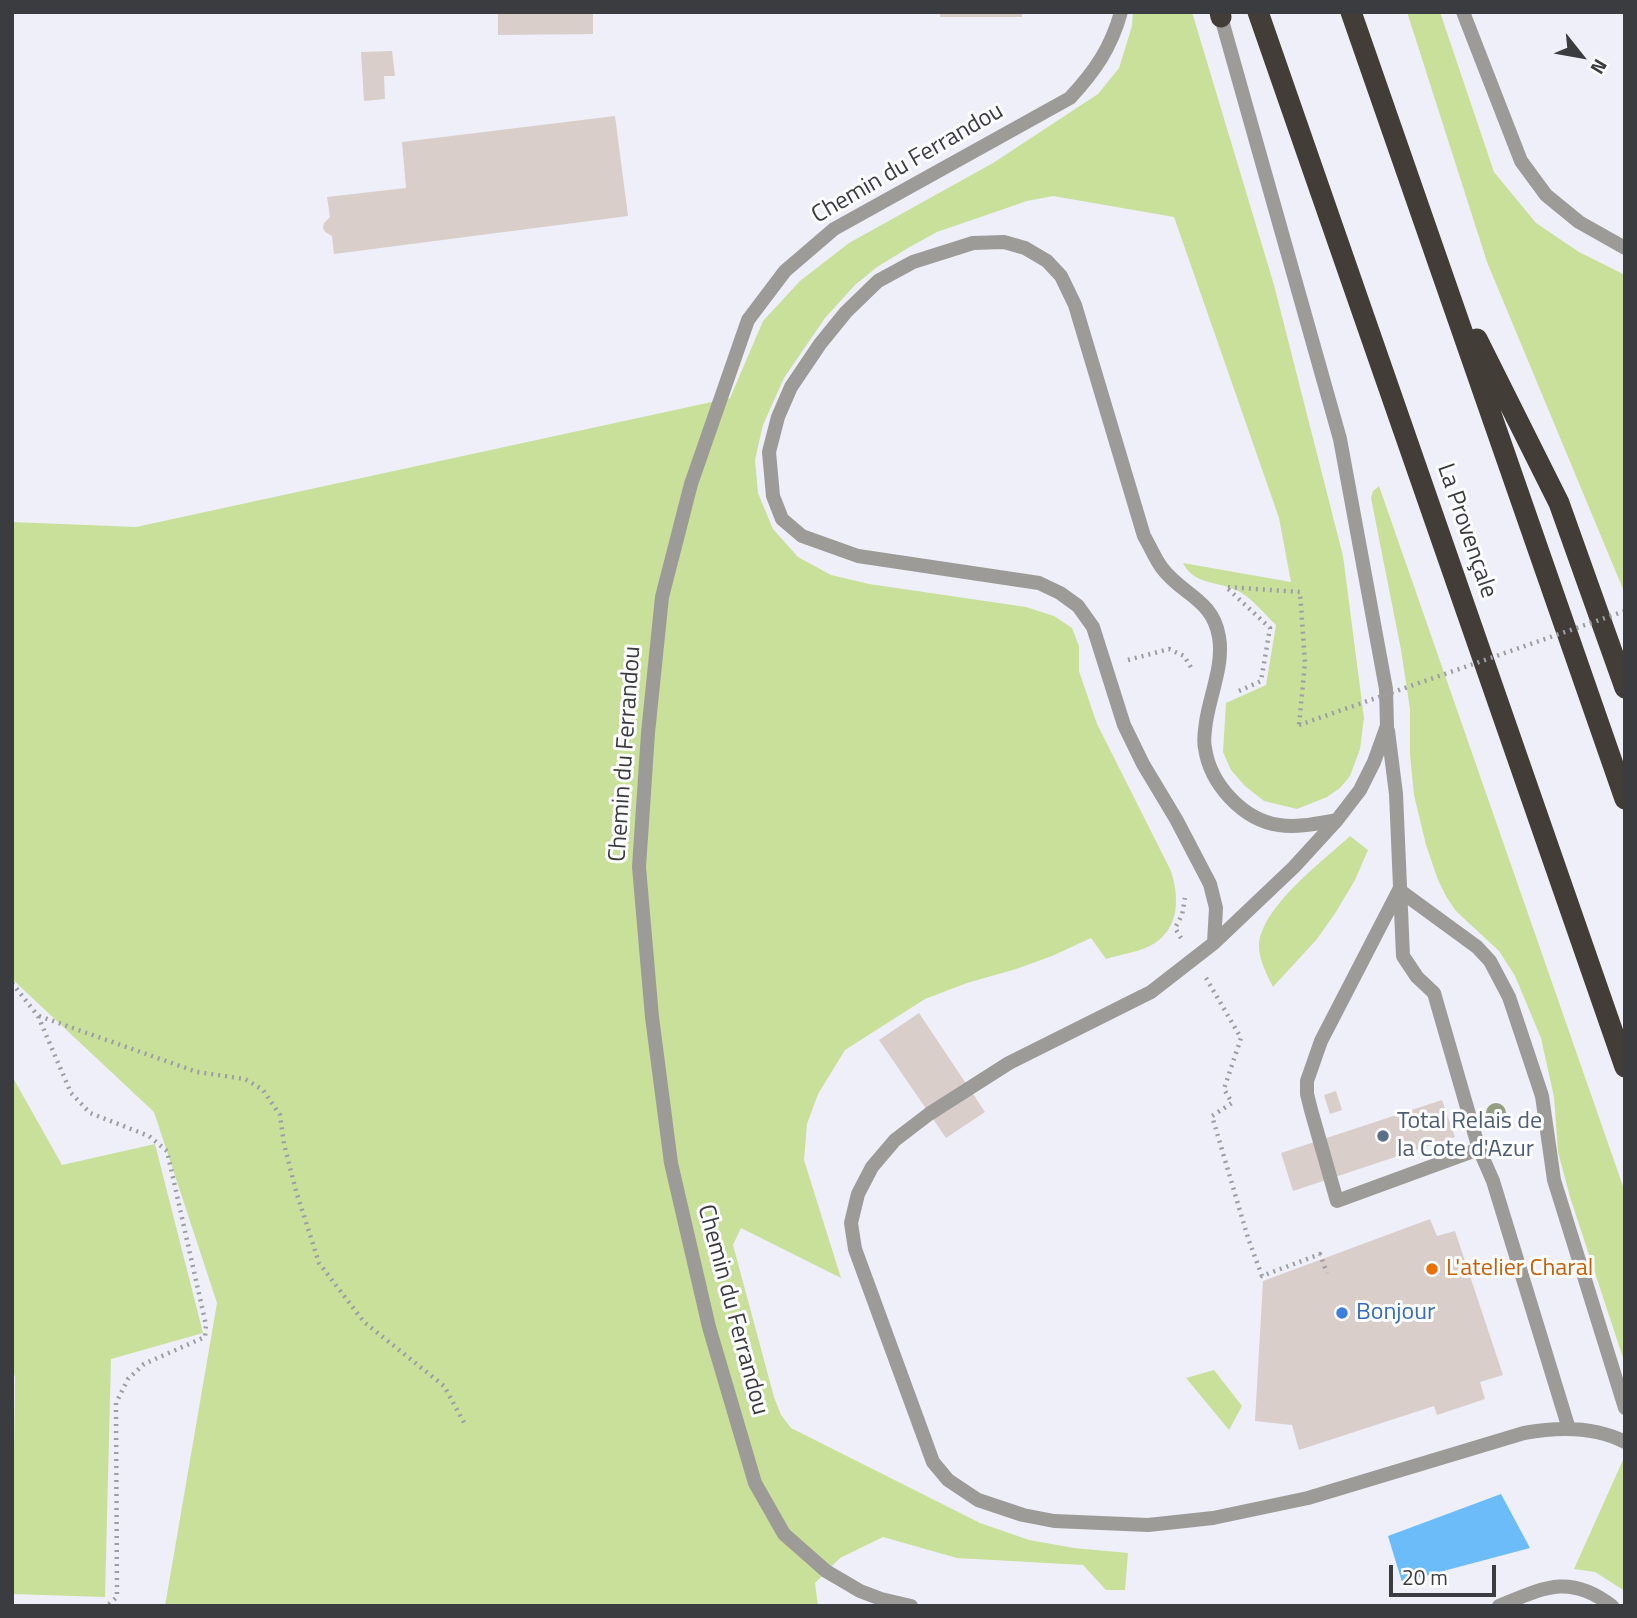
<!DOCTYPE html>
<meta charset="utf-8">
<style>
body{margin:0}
#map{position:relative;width:1637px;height:1618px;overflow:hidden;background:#eeeff9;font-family:"Titillium Web",sans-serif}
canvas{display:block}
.frame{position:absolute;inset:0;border:14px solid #3b3c3f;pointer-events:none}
.north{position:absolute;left:1546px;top:21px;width:70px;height:70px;-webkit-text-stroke:5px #fdfdff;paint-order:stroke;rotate:121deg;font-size:19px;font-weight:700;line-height:28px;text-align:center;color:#3b3c3f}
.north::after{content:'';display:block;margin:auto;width:24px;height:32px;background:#3b3c3f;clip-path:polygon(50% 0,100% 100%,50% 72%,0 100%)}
.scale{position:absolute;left:1389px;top:1565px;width:107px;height:32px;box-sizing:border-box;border:4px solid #3b3c3f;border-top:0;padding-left:9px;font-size:21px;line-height:24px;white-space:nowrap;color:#3b3c3f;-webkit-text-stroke:5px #fdfdff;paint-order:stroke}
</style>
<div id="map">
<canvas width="1637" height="1618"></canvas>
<div class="frame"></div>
<div class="north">N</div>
<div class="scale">20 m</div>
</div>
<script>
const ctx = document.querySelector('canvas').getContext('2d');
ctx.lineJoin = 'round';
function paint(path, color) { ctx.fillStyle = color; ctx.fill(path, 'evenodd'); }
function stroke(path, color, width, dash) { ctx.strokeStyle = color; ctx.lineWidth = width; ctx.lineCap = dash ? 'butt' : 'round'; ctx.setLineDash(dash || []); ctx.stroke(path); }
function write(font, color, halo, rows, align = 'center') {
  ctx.font = font + ' "Titillium Web",sans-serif'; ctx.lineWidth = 6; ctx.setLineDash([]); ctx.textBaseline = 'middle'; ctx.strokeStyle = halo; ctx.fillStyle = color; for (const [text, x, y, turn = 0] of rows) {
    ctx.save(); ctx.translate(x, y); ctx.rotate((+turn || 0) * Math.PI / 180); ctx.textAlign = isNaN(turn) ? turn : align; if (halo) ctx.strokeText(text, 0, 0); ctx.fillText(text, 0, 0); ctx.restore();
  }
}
paint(new Path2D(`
 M1133,12h59l82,273 69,271 21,162 -4,31 -10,27 -10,12 -13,9 -30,12 -33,-8 -19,-15 -14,-16 -8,-18 3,-49 40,-18 10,-60c-11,-10 -23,-26 -36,-33 -19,-11 -46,-6 -57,-29l108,19 -12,-64 -105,-301 -121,-21 -26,5 -90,31 -29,16 -31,19 -22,18 -30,33 -41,60 -21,47 -8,35 3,33 15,36 25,28 33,18 38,9 157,23 28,9 18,12 7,18v25l18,53 74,147c8,26 9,55 -16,72 -13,9 -34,11 -49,16l-15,-21 -39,18 -36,13 -49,14 -42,16 -80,51 -27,44 -11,30 -3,36 37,118 -100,-50 -8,17 41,152 7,18 10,13 189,95 49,17 45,8 54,5 -3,37h-19l-23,-25 -126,-7 -74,-21 -43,21 -25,25 3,23h-653l52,-303 -63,-191 -142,-133v-457l124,5 594,-129 33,-77 37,-40 49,-38 144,-80 105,-69 21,-26 13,-42z
 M1407,12h33l54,160 42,51 43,29 46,23v319l-138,-332z
 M1379,486l246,706v172l-55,-167 -12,-45 -4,-55 -13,-59 -26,-62 -16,-25 -43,-40 -9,-13 -9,-18 -12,-35 -12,-50 -4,-40v-46l-9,-59 -30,-152 2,-7z
 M1350,836l18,14 -13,30 -19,32 -19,27 -44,48c-6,-12 -14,-27 -14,-41 1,-38 64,-85 91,-110z
 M12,1076l50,89 93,-21 48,189 -92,26 -6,238 -93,-3 3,-217 -3,-10z
 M1214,1370l28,36 -13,24 -43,-52z
 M1623,1460l2,2v129l-30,-19 -21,-3z`), '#c9e09b');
paint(new Path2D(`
 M1501,1494l29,54 -128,34 -14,-46z`), '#6cbcfa');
paint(new Path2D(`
 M498,12h95v22l-95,1z
 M940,12h82v5h-82z
 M392,51l3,25h-11l1,23 -21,2 -3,-49z
 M615,116l13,100 -294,38 -2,-18 -7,-4 -2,-4 1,-5 6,-6 -3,-20 79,-9 -4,-46z
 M919,1013l66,99 -39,26 -67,-98z
 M1336,1091l6,19 -12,4 -6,-19z
 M1442,1100l13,37 -162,54 -12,-38z
 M1430,1219l7,17 18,-5 48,144 -23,7 5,17 -48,16 -3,-9 -135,44 -7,-25 -37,-4 8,-140z`), '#d9ceca');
stroke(new Path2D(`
 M1128,660l41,-11 15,7 8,13
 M1239,691l22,-10 9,-53 -44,-41 74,5 5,71 -6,62
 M1181,938l-6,-10 7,-13 3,-17
 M1206,978l35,60 -17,51 8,14 -20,13 36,122 14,38 58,-22 7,19
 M12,983l26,33 33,77 19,20 59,23 18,15 39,174 -1,12 -61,27 -16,15 -12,24 1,194 -10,9
 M39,1016l158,56 48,7 18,11 17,25 4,29 12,47 23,72 45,59 80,64 22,40`), '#9d9ea5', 4.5, [2, 5]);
stroke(new Path2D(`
 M1221,17l119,422 46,250 1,37 -13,36 -14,28 -23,30 -43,47 -80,76 -63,49 -142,71 -80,51 -34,26 -23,27 -14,27 -7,29 4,26 78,213 15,18 30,20 45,15 31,6 94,4 65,-7 95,-20 216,-65c33,-6 70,-7 101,9
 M1388,731l8,63 7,162 14,21 17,16 45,156
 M1214,943l2,-35 -6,-24 -34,-65 -33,-55 -19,-39 -31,-98 -15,-21 -18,-13 -21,-10 -181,-27 -56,-20 -20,-17 -9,-23 -4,-44 9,-35 13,-30 29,-43 26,-32 32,-31 35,-19 60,-19 31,-1 21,6 22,13 14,15 14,29 69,231c6,10 11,23 18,32 20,27 51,31 57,69 5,27 -9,58 -13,85 -1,8 -3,19 -1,26 5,36 38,72 74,77 19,3 40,-2 58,-5
 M1569,1429l-76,-248 -14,-32 -142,52 -26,-91 -4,-16v-13l14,-40 78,-151 78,57 13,14 19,36 33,99 12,84 71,228`), '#9d9b97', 14);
stroke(new Path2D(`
 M1463,12l58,149 25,34 33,27 46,26
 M911,1606l-30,-7 -21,-8 -34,-20 -42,-37 -29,-51 -46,-156 -38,-164 -19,-146 -13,-150 9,-134 14,-136 29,-113 57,-164 37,-49 49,-42 236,-131c25,-27 41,-50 51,-86
 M1499,1606c44,-18 70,-33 113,0`), '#9d9b97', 14);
stroke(new Path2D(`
 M1220,12l1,5
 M1258,12l367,1055
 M1351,12l274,787
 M1477,339l82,164 66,185`), '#423e37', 21);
stroke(new Path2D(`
 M1299,725l326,-114`), '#9d9ea5', 4.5, [2, 5]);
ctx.fillStyle = '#949e80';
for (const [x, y] of [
 [1496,1113]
]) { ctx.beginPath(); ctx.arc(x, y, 10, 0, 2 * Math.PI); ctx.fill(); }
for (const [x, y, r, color] of [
 [1383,1136,7,"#5c6f8a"],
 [1432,1269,7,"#e8710a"],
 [1342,1313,7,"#3f7fe0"]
]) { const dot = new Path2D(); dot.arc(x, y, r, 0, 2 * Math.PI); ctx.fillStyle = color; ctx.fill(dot); stroke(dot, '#fdfdff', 2.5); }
write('24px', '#3b3c3f', '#fdfdff', [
 ["Chemin du Ferrandou",908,164,-30],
 ["La Provençale",1466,531,71],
 ["Chemin du Ferrandou",626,754,-86],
 ["Chemin du Ferrandou",732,1310,75]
]);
write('24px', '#4e5e75', '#fdfdff', [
 ["Total Relais de",1397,1122],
 ["la Cote d'Azur",1397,1150]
], 'left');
write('24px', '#c56008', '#fdfdff', [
 ["L'atelier Charal",1446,1269]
], 'left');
write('24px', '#366cbe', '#fdfdff', [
 ["Bonjour",1356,1313]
], 'left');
</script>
